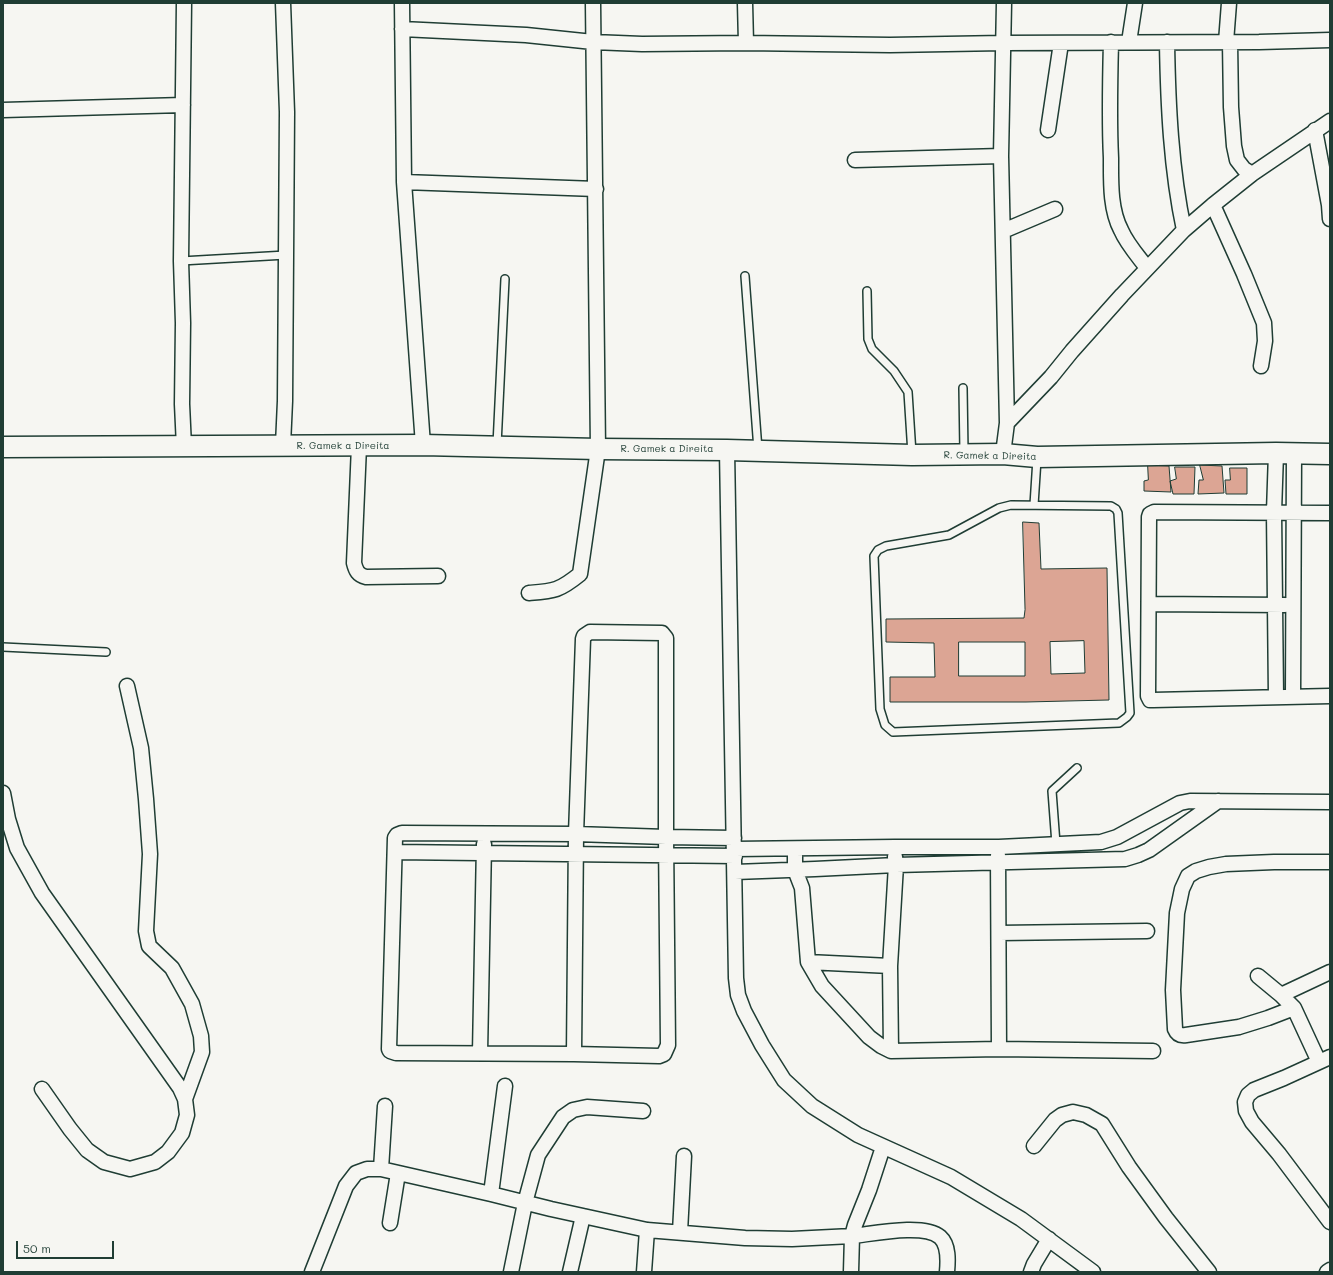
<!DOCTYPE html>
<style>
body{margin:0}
#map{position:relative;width:1333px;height:1275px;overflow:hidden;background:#f6f6f2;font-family:Mali,sans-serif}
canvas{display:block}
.frame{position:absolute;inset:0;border:4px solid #1f3d34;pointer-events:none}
.scale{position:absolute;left:16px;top:1241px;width:98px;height:18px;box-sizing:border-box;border:2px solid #1f3d34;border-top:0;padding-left:5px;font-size:12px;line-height:14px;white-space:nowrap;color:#1f3d34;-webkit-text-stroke:3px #f6f6f2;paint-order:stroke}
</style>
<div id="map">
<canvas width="1333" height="1275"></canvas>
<div class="frame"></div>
<div class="scale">50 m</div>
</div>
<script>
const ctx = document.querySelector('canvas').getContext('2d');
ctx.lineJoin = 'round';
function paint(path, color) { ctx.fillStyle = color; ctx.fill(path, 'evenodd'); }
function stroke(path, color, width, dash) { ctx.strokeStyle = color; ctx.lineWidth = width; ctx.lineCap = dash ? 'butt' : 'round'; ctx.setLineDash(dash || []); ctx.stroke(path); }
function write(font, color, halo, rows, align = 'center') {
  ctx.font = font + ' Mali,sans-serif'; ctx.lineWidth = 3; ctx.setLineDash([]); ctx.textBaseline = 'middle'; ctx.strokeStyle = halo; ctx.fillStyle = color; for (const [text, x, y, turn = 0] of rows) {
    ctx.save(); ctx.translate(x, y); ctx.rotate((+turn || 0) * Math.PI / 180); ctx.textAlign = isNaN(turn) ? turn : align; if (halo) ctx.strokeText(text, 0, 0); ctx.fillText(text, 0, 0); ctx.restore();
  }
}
const building = new Path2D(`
 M1148,465l21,1 2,26 -27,-1v-10l4,-1z
 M1200,465l22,1 2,27 -26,1 1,-14h4z
 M1175,467h20l-1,27h-21l-3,-13 6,-2z
 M1230,468h17v26h-21l-1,-14h5z
 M1023,522l16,1 2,46 66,-1 2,132 -83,2h-136v-25h45l-1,-34 -48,-1v-23l138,-1 1,-8zM1084,641l1,32 -34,1 -1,-32zM959,642h66v34h-66z`);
paint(building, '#dca594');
stroke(building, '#1f3d34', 1);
const service = new Path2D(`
 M181,261l105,-6
 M745,276l13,174
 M867,291l1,48 4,10 22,22 14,21 4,62
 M963,388l1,64
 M497,445l8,-166
 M1011,505l100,1 5,3 2,4 12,200 -3,4 -8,6 -226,9 -8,-7 -5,-16 -6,-153 4,-6 8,-4 63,-11 50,-27z
 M1034,505l3,-46
 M3,647l103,5
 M1056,844l-4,-53 25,-23`);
const minor = new Path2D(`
 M402,3l2,179 19,263
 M745,3l1,40
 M402,29l124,6 67,7 49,2 104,-1 144,2 113,-2 256,-1 71,-2
 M1111,42c-1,39 -2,77 0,116 0,24 -1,51 10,72 6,14 17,26 26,38
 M1129,42l6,-39
 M1167,42c1,63 4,127 17,188
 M1226,42l3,-39
 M1230,42l1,65 3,39 3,14 7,9 8,5
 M3,110l180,-5
 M1048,130l13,-87
 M1315,130l14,75 1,14
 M855,160l146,-4
 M404,182l192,7
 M1213,205l31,69 20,49 1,18 -4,25
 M1003,231l52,-22
 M1007,423l44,-46 21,-26 50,-56 62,-65 29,-25 39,-31 78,-53
 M283,445l2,-44 2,-289 -4,-109
 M359,446l-5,117c2,8 4,12 12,14l72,-1
 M184,447l-2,-43 1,-81 -2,-62 3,-258
 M727,450l9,528 2,17 6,16 18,34 22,35 28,26 46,29 93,42 70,42 72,53
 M1003,454l4,-31 -6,-267 3,-153
 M1330,513l-176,-1 -4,2 -1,3 -1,179 2,4h3l177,-4
 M529,593c25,-2 30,-2 51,-19l18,-125 -5,-446
 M1149,604l136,1
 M127,686l14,62 5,51 4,55 -4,77 3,15 23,22 20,36 9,32 1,16 -17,47
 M1276,697l-2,-185 2,-59
 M1293,697l1,-243
 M3,793l5,26 9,29 25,45 138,195 5,11 2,16 -5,18 -14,19 -13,10 -25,7 -26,-7 -17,-12 -17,-21 -28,-40
 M735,849l160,-2h104l102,-5 16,-5 63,-34 10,-2 140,1
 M795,849v21l7,18 6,74 14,24 47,51 12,9 10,5 108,-2 154,2
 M395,852l340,4
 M998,855l1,194
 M735,872l80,-3 81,-4 229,-6 13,-4 11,-5 69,-49
 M999,933l148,-2
 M808,962l82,4
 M1258,976l23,19 13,13 25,54
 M1281,995l49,-23
 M1294,1008l-26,10 -29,9 -53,8c-7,1 -9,-1 -11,-6l-2,-39 4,-77 5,-24 6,-13 8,-5 13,-4 17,-3 48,-2h56
 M891,1051l-1,-85 6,-101 -1,-8
 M480,1053l4,-209
 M574,1054l2,-220 7,-195 1,-3 6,-4 72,1 4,5v199l2,208 -4,9 -5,2 -85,-2 -178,-1 -6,-2 -1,-2 6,-211 2,-3 5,-2 174,1 90,3 68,1
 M1330,1057l-46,21 -30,12 -6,5 -3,7 1,9 6,11 27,32 51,68
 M1034,1146l21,-26 7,-5 11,-3 13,3 16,9 27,43 37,51 43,54
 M381,1169l4,-63
 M491,1194l14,-108
 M390,1223l8,-50
 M680,1232l4,-76
 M312,1272l34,-86 10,-13 11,-4h14l110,25 60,15 96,21 98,8 47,1 60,-3 3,-11 14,-35 14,-43
 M511,1272l14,-69 13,-48 25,-38 10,-7 14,-3 56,4
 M570,1272l13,-56
 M644,1272l3,-42
 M851,1272l1,-36c20,-2 72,-13 88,1 9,8 8,24 7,35
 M1031,1272l3,-8 15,-25
 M1327,1272l3,-2`);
const secondary = new Path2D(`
 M3,447l420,-2 175,4 129,1 185,5 91,-1 34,3 239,-4 54,1`);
stroke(service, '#1f3d34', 10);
stroke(minor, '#1f3d34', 17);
stroke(secondary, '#1f3d34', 23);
stroke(service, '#f6f6f2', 7);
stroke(minor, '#f6f6f2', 14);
stroke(secondary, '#f6f6f2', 20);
write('10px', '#1f3d34', '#f6f6f2', [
 ["R. Gamek a Direita",343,446],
 ["R. Gamek a Direita",667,449],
 ["R. Gamek a Direita",990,456,1]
]);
</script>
